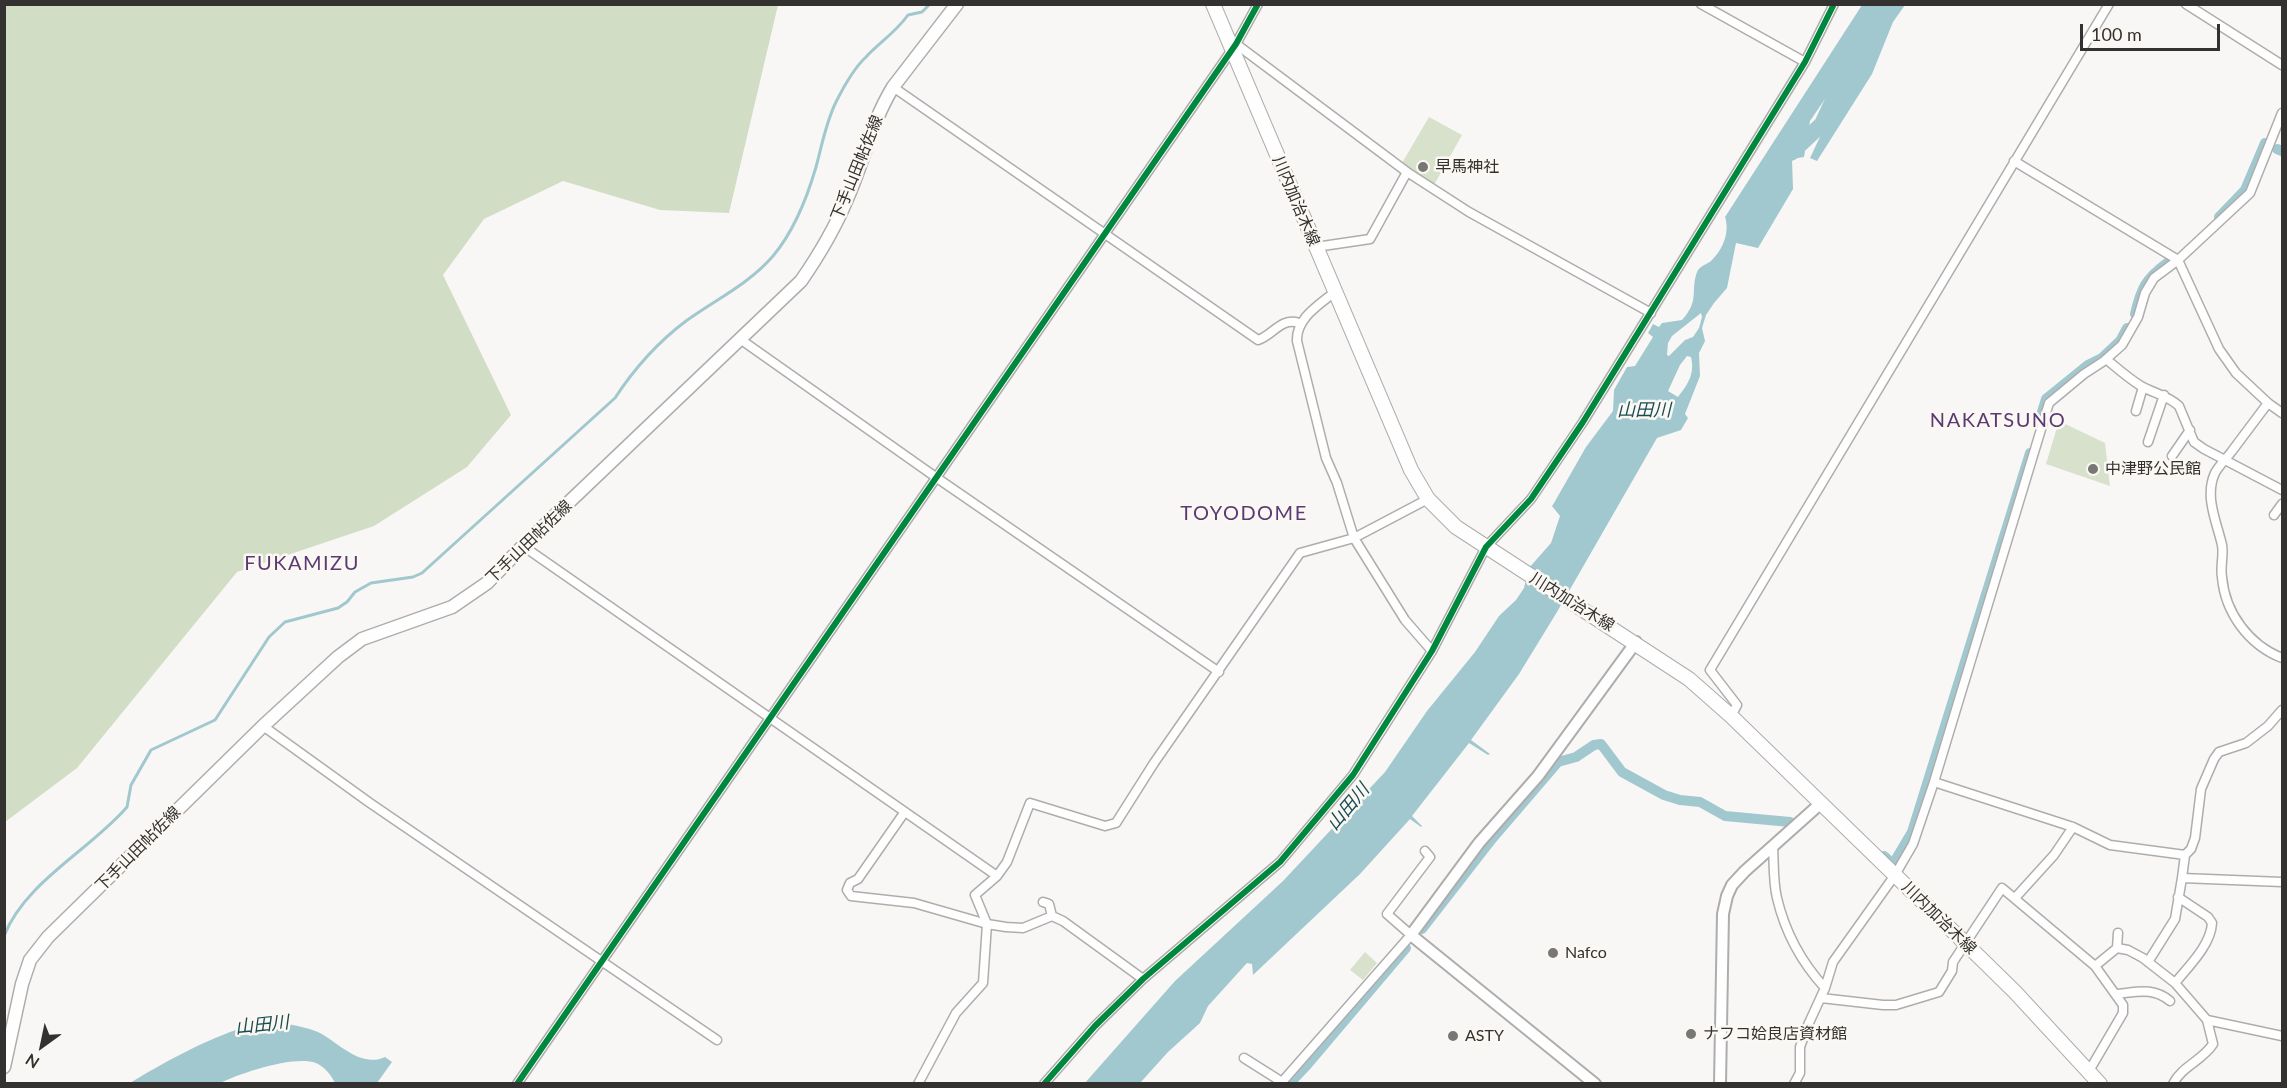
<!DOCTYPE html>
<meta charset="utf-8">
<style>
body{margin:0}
#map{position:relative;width:2287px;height:1088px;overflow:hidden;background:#f9f7f5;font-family:Lato,sans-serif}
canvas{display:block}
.frame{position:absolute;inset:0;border:6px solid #333230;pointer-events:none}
.north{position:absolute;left:12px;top:1016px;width:60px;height:60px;-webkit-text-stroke:4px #fbf8f3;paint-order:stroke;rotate:213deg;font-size:16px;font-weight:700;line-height:24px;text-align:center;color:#333230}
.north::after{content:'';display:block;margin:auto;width:21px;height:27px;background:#333230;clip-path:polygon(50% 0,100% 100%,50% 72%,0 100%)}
.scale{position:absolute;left:2080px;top:24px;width:140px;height:27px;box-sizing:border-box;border:3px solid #333230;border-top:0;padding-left:8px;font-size:18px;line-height:21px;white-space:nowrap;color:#333230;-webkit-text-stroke:4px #fbf8f3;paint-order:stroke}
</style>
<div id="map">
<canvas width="2287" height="1088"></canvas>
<div class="frame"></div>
<div class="north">N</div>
<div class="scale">100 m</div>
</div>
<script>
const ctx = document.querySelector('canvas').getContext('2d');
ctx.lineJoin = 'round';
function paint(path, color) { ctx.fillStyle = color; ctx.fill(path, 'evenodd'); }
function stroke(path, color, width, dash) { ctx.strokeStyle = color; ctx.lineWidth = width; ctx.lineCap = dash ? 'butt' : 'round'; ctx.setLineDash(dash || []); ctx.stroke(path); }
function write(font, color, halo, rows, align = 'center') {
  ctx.font = font + ' Lato,"Noto Sans JP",sans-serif'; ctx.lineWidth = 5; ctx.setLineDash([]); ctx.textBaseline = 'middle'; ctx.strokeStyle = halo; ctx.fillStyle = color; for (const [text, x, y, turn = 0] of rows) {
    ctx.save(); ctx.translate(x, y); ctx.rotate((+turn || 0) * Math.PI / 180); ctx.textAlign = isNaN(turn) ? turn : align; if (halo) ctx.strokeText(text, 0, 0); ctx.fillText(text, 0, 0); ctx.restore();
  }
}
paint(new Path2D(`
 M1429,117l33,18 -28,50 -32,-22z
 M2059,421l46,22 5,43 -64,-22z
 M1365,952l12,11 -14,17 -13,-10z`), '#d7e1cb');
paint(new Path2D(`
 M5,4l773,1 -49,208 -69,-3 -97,-29 -79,38 -41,56 68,140 -44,52 -93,59 -137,46 -160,196 -72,54z`), '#d2ddc5');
paint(new Path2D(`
 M1862,5h43l-12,17 -21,52 -55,87 -7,-3 35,-74v-7l-16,16 -19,28 -6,36 -12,2 1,30 -35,59 -22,-5 -9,45 -13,15 -8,12 -4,13 3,13 -6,12 1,23 -15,38 3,4 -7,12 -24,8 -100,174 -38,62 -48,66 19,14 -2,1 -19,-12 -57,73 10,10 -1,1 -11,-8 -50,55 -107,101 -1,-11 -5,-1 -39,43 -8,17 -32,29 -28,31 -56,1 91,-103 108,-100 102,-109 42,-61 48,-59 24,-36 17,-16 8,-12 5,-20 22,-25 9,-27 -8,-10 2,-3 32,-56 27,-36 1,-21 13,-23 8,-1 18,-29 -5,-4 5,-9 6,3 3,-4 20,-3c18,-20 8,-28 15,-48 3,-7 10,-7 15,-12 11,-11 18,-28 13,-43zM1701,313l1,4 -3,11 -6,9 -8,3 -16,16 -2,-1 1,-12 4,-7zM1687,356l4,1c4,17 -3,27 -13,40l-10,-6 12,-26z
 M287,1024c12,2 22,4 33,9 20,11 41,35 65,24l7,5 -15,21h-42c-4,-8 -10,-16 -19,-20 -22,-8 -75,10 -96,20h-90c31,-19 71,-41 106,-53 16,-5 34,-5 51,-6z`), '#a0c8ce');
stroke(new Path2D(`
 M4,936c21,-54 86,-86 123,-129l4,-22 20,-35 64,-30 54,-83 16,-15 53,-14 9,-6 8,-10 16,-9 42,-6 9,-4 193,-175c19,-29 43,-56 71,-77 29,-21 63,-37 87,-65 21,-25 34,-58 43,-89 6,-22 10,-45 20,-65 7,-14 18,-34 30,-45 14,-15 30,-25 42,-42l14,-3 8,-8`), '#a0c8ce', 3);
stroke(new Path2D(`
 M2277,149l5,2
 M2219,217l26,-27 20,-47
 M2135,314c6,-25 10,-35 32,-51
 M2042,412l4,-13 42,-34 14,-7 18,-17 7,-13
 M1884,856l9,8 19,-32 118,-379
 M1422,929l70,-90 66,-77 18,-5 18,-12 7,-1 21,28 42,23 16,5 20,2 25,14 65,6
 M1289,1084l18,-19 99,-117`), '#a0c8ce', 10);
stroke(new Path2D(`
 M1791,153l31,-29 32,-69`), '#a0c8ce', 16);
const minor = new Path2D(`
 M1701,4l104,58
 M2186,4l96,61
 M1236,44l171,128 62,40 182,101
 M893,87l365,253c15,-5 23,-23 41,-17
 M2014,161l164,99 41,89 17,24 32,30
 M1316,247l54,-8 37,-67
 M1336,291c-17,14 -40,27 -39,50l29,117 11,25 17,55 51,82 27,31
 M740,339l197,139 282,194
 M2106,359c11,9 22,19 35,27 12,7 26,9 38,20l15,36 10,7 78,41
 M2136,411l7,-24
 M2282,413l-14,-10c-12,16 -24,32 -36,48 -5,7 -13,14 -17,22 -11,23 2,50 7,72 2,10 -2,22 0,32 3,36 27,68 60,81
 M2148,442l16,-47
 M2172,456l18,-26
 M2274,515l8,-11
 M523,546l474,330
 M2282,710l-14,16 -22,17 -27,9 -5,7 -13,30 -6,49 -4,11 -6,6 -3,23 100,4
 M1731,716l6,-11 -27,-35 399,-666
 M263,726l107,77 347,237
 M1934,782l139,45 37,18 75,10
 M904,813l-46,66 -8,4 -3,7 4,6 63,7 73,21 19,3 17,1 29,-12 11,5 80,58
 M1773,846c1,17 0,36 4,52 8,34 25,65 48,90
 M2015,898l39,-43 19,-28
 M1043,902l6,2 3,12
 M2117,948l1,-15
 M2148,962l27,-43 7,-41
 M2095,966l22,-18 11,2 15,8 32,25 32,37 6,24c-11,17 -31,22 -40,40
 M2175,983c13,-16 36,-38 37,-60l-4,-6 -30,-20
 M2116,994c22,-2 37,-7 54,7
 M1821,998l62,7h13l43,-13 13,-21 1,-9 49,-74 93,78 28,39v8l-34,58
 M2207,1020l75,16
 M1244,1058l38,24 129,-147 -24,-21 43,-57 -5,-6
 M517,1084l719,-1040 22,-40
 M918,1084l38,-71 27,-30 4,-59 -12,-29 22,-19 10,-14 23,-59 75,23 11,-3 38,-60 146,-210 54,-15 74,-39
 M1044,1084l51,-58 48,-47 137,-117 73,-87 79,-124 54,-104 45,-48 52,-77 222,-360 29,-58
 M1794,1084l6,-11v-26l8,-22 17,-37 8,-26 62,-87 18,-31 21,-62 115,-379 35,-29 20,-13 18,-16 16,-28 7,-24 9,-15 24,-18 72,-67 32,-80`);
const tertiary = new Path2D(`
 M1595,1084l-184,-149 68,-92 59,-67 98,-134
 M1720,1084l3,-170 4,-18 5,-11 13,-14 75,-67`);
const secondary = new Path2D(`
 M4,1067l18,-83 8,-24 18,-23 215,-211 75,-69 24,-18 90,-32 35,-24 36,-37 278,-265c18,-26 34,-53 46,-82 17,-38 23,-74 46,-112l64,-83`);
const primary = new Path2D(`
 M1213,4l198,466 17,29 28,28 233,152 42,37 235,228 49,48 85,92`);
stroke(minor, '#afadac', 11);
stroke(tertiary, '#afadac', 14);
stroke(secondary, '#afadac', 15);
stroke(primary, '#afadac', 16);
stroke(minor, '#fefefe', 8);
stroke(tertiary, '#fefefe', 10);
stroke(secondary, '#fefefe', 12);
stroke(primary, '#fefefe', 14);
stroke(new Path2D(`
 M517,1084l719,-1040 22,-40
 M1044,1084l51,-58 48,-47 137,-117 73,-87 79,-124 54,-104 45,-48 52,-77 222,-360 29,-58`), '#00873e', 6);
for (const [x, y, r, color] of [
 [1423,167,6,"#787775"],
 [2093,469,6,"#787775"],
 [1553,953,6,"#787775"],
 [1691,1034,6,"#787775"],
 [1453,1036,6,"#787775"]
]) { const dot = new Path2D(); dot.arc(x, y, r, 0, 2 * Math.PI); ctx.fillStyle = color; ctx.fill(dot); stroke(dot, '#fbf8f3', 2); }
write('16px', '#333230', '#fbf8f3', [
 ["早馬神社",1435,167],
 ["中津野公民館",2105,469],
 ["Nafco",1565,953],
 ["ナフコ姶良店資材館",1703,1034],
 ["ASTY",1465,1036]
], 'left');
write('16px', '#333230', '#fbf8f3', [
 ["下手山田帖佐線",857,168,-68],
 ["川内加治木線",1296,201,67],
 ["下手山田帖佐線",529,542,-44],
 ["川内加治木線",1572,602,32],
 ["下手山田帖佐線",138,849,-45],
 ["川内加治木線",1939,918,44]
]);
write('italic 18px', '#184c53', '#fbf8f3', [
 ["山田川",1644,410],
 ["山田川",1348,807,-50],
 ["山田川",262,1025,-6]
]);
ctx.letterSpacing = '1.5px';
write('20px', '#5a3a74', '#fbf8f3', [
 ["NAKATSUNO",1998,421],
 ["TOYODOME",1244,514],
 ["FUKAMIZU",302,564]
]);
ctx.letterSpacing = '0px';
</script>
